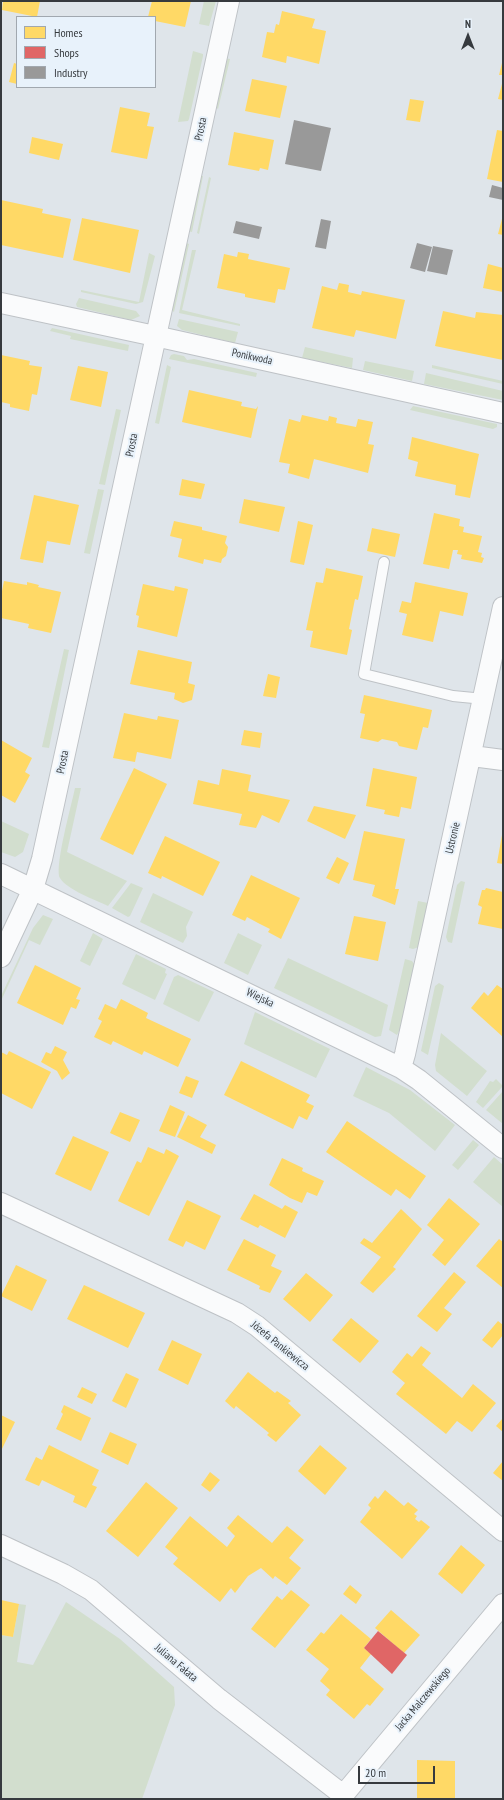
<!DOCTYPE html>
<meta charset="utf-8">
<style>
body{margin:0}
#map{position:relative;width:504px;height:1800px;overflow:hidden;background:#dfe5ea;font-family:"PT Sans Narrow",sans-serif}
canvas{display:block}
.frame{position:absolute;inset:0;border:2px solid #363a3e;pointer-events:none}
.legend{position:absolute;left:16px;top:16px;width:140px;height:72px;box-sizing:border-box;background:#e8f2fb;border:1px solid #a1a8af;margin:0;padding:5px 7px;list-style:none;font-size:12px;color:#363a3e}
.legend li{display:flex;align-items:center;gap:8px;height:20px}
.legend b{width:20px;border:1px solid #a1a8af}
.north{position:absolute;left:448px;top:16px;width:40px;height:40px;-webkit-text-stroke:3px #e8f2fb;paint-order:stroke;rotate:0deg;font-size:11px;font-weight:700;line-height:16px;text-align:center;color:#363a3e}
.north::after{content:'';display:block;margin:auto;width:14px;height:18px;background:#363a3e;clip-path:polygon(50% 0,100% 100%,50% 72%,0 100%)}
.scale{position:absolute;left:358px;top:1766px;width:77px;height:18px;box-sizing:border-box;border:2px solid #363a3e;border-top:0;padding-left:5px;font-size:12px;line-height:14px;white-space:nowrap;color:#363a3e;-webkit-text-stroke:3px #e8f2fb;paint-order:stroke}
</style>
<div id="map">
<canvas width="504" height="1800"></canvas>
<div class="frame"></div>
<ul class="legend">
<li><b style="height:11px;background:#ffd966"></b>Homes</li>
<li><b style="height:11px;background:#e06666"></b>Shops</li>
<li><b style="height:11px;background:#999"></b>Industry</li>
</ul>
<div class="north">N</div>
<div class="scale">20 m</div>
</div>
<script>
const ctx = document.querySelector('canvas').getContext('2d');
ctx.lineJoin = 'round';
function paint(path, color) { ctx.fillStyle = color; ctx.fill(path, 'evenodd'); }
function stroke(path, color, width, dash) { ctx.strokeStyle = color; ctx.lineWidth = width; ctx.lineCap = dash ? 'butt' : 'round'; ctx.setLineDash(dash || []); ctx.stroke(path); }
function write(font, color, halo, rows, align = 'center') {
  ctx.font = font + ' "PT Sans Narrow",sans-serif'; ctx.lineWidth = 4; ctx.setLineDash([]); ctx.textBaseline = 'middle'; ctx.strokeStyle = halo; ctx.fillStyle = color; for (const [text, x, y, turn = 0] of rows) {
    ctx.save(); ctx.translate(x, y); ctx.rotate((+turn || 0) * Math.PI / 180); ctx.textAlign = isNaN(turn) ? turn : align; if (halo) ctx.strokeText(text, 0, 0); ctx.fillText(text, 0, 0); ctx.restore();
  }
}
paint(new Path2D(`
 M204,1h12l-7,25 -10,-2z
 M193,51l10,3v2l-14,63 -1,2 -10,1z
 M224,58l6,1 -12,50 -3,-3z
 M199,176h4l-11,56 -5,-1z
 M209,177l2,1 -12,56 -2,-1z
 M184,242l5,2 -15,68 -3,-2z
 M192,250h4l-14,60 58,14v2l-61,-13z
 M149,253l6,3 -12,46 -7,2 -55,-12v-2l58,12z
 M79,298l57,13 4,5 -9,4 -54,-13 -1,-3z
 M179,319l59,13 -3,11 -53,-13 -5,-4z
 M52,328l77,17 -1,6 -58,-12 1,-3 -21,-5z
 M305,347l48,11 -1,10 -50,-10z
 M174,354l10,2 3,4 7,-1 63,14 -1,4 -87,-18 2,-4z
 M365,361l49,10 -2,10 -49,-11z
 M167,365l4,2 -12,57 -4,-1z
 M432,365l71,16v3l-71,-16z
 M426,373l77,18v9l-79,-16z
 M413,406l84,18v3l-4,2 -83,-19z
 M116,409l5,1 -16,75 -6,-1z
 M98,489l6,1 -14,64 -6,-1z
 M64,649l5,1 -20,98 -7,-1z
 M75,788h6l-14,64 60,29 -19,25c-12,-6 -41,-16 -48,-28 -6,-10 12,-75 15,-90z
 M1,821l28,13 -6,18 -8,5 -14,-5z
 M461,881l4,1 -13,61 -4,-1 -2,-5 11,-52z
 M131,883l12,5 -13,28 -2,1 -16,-9z
 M153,893l40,19 -7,15 1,9 -4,7 -43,-21z
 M418,901l10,2 -9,44 -6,2 -4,-1z
 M43,915l10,4 -13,26 -11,-5 -28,61v-5l32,-68z
 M93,933l10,6 -13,27 -10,-5z
 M238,933l24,12 -14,30 -24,-12z
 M136,954l30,15 -1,4 2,1 -12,26 -33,-16z
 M288,958l100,47 -7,31 -6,1 -101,-49z
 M405,959l7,2 3,4 -13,60 -5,10 -8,-5z
 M178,975l36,17 -15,30 -36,-18 11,-27z
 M439,983l5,3 -16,69 -7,-4 14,-65z
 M255,1012l75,37 -14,29 -72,-34z
 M441,1033l46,38 -20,25 -31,-25 -1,-6z
 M366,1067l44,23 45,35 -20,26 -46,-38 -36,-17z
 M496,1079l7,7 -20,22 -7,-6 14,-21 3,1z
 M503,1091v33l-17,-14z
 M473,1140l6,5 -21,25 -6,-5z
 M494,1157l9,8v42l-30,-25z
 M66,1602l54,37 54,48 1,18 -33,94h-141v-164l12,2 6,-33 7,1 -9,57 16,3z`), '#d2dece');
paint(new Path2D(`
 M3,1h37l-3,16 -35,-7z
 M152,1h39l-6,26 -30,-6v-4h-7z
 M282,11l33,8 -3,9 14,3 -7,33 -32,-8 -1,7 -24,-6 5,-25 7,1 2,-9 3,1z
 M503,59v16h-4z
 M14,63l3,1v20l-8,-2z
 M252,79l35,7 -7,32 -35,-7z
 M503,80v20l-5,-1z
 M410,99l14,2 -4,21 -14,-2z
 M120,107l30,6 -3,13 7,1 -7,32 -36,-7z
 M497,130l6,1v51l-16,-3z
 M234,132l40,8 -6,30 -8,-2 -1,3 -31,-6z
 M32,137l31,7 -4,16 -30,-7z
 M1,200l42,9 -1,4 29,6 -8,39 -62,-13z
 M503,215v20l-5,-1z
 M82,218l57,12 -9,43 -57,-13z
 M238,252l11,2 -1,5 42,9 -5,22 -7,-1 -3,14 -30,-6v-3l-28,-6 7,-34 13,3z
 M488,264l15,4v24l-20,-4z
 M339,283l10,2 -1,7 13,3 1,-4 43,9 -9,39 -40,-9 -2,7 -42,-9 10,-42 15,4z
 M443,311l32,7 1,-6 27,3v45l-68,-14z
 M1,355l29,6 -1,4 13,2 -5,28 -5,-1 -3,17 -19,-4v-3l-9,-2z
 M78,366l30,6 -7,35 -31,-7z
 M189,390l53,12 -1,4 15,3 2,-3 -7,32 -69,-16z
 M302,415l26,6 1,-5 8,2 -1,5 20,4 2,-8 15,3 -5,22 6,1 -6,28 -54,-14 -5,20 -21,-6 2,-9 -11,-2 10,-43 11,3z
 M412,437l67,17 -9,44 -15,-3 1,-10 -41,-9 3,-14 -10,-3z
 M182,479l23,5 -4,15 -22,-4z
 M34,495l45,10 -9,40 -23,-4 -4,22 -23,-4z
 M244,499l41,8 -6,25 -40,-9z
 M434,513l26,6 -1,7 5,1 -1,5 19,4 -4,16 4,1 -1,4 3,1 -2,5 -21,-4 1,-4 -5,-1 1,-4h-5l-4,19 -26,-5z
 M174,521l28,6v3l25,6 -2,7 3,4 -2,9 -4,3 -1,4 -17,-4 -1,5 -25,-7 4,-18 -12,-3z
 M298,521l15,4 -9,40 -14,-3z
 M372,528l28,6 -5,23 -28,-6z
 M326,568l37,8 -5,24 -3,-1 -6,30 3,1 -5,25 -37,-8 3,-16 -7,-1 10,-48 7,1z
 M4,581l23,4v-3l12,3 -1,2 23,5 -10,41 -23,-5 1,-4 -28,-6v-22z
 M415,582l53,11 -5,23 -23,-5 -7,31 -31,-7 5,-21 -8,-2 3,-11 9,2z
 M143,584l31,7 1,-5 13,3 -11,48 -40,-10 2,-11 -3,-1z
 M138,650l54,12 -4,21 7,2 -3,15 -9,3 -9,-4 1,-6 -45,-9z
 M268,674l12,3 -4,21 -13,-2z
 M364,695l68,15 -4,18 -5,-1 -6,23 -18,-4 -2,-4 -15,-3 -4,3 -18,-4 5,-24 -5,-1z
 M124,713l33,7 1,-4 21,4 -8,39 -34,-7 -2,10 -22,-4z
 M244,730l18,3 -2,15 -19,-3z
 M1,740l31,18 -7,14 5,3 -15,28 -14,-8z
 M134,768l33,16 -34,71 -33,-16z
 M373,768l44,9 -6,32 -10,-2 -2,10 -15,-3 1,-4 -19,-4z
 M222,769l29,6 -3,16 42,9 -11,23 -17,-8 -6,13 -17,-3 3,-11 -49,-10 5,-24 21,5z
 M314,806l42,9 -11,24 -38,-18z
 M364,831l41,8 -10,50h4l-4,16 -23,-9 3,-11 -22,-5z
 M502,835h1v29l-6,-1z
 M165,836l55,26 -17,34 -41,-20 -1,3 -13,-6z
 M337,857l12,6 -10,21 -13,-6z
 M251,875l49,23 -19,41 -13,-7 2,-3 -12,-6 -11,-6 -2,4 -13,-6z
 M486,888l17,4v37l-25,-5 4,-17 -4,-2 4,-15h3z
 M354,916l32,6 -8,39 -33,-7z
 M35,965l46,23 -5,11 4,1 -4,9 -5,-2 -8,18 -46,-22z
 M497,985l6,4v48l-32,-29 13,-16 4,4z
 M121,999l27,14 -2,5 45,21 -13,28 -34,-16 -2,4 -29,-14 -2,4 -17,-8 8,-16 -4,-2 7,-15 11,5z
 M55,1046l12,6 -4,8 7,13 -8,7 -5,-9 -16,-9 5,-10 5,2z
 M9,1051l42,21 -19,37 -31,-16v-41l6,3z
 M241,1061l69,34 -4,7 8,4 -7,14 -8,-4 -6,13 -69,-34z
 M186,1076l13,5 -7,17 -13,-5z
 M170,1105l15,7 -10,25 -16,-6z
 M120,1112l20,8 -10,22 -20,-9z
 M188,1115l19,10 -7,12 16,8 -4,9 -35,-17z
 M347,1121l79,55 -16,23 -14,-10 -5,7 -65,-44z
 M73,1136l36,16 -18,39 -36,-17z
 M148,1147l16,7 2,-5 13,7 -30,60 -31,-15 19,-40 4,2z
 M282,1158l21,10 -1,3 22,10 -7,15 -10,-4 -5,11 -12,-5 7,-16 -7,16 -21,-13z
 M254,1194l28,15 3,-4 13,7 -13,26 -25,-13 -2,3 -18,-9z
 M449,1198l31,26 -35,42 -13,-11 12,-15 -17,-15z
 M187,1200l34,16 -16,34 -19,-9 -3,6 -15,-7z
 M401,1209l21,20 -29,38 3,2 -23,24 -13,-10 21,-26 -21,-14 4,-5 8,5z
 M244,1239l32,16 -5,11 11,5 -12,22 -11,-4 1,-3 -33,-16z
 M499,1239l4,3v46l-27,-22z
 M16,1265l31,15 -15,31 -31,-15z
 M454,1272l12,10 -22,26 8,6 -15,18 -20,-16z
 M306,1273l27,22 -23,27 -27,-23z
 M84,1285l61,28 -17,35 -61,-29z
 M351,1318l28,23 -19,22 -28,-23z
 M498,1321l5,4v10l-11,13 -10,-8z
 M172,1340l30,14 -14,31 -30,-15z
 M421,1346l10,7 -9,12 40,33 11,-14 23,19 -24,29 -15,-11 -11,13 -50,-40 9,-11 -13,-11 15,-19 5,4z
 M248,1372l27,21 2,-2 14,10 -3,2 13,12 -25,27 -9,-7 2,-2 -33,-27 -2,3 -9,-8z
 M126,1373l13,6 -13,29 -14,-7z
 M82,1387l15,7 -5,10 -15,-7z
 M64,1405l27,13 -10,23 -25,-12 7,-15 -2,-2z
 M1,1415l14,7 -14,29z
 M503,1418v14l-7,-6z
 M110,1432l27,12 -9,21 -27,-13z
 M49,1445l50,25 -7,15 5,2 -11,21 -13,-6 2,-6 -33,-16 -3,6 -14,-6 11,-23 6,3z
 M320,1445l27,23 -22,27 -27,-24z
 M503,1461v20l-10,-8z
 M210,1472l10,8 -10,12 -9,-7z
 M146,1482l32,26 -40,49 -32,-26z
 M385,1490l19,16 4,-4 10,8 -4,4 3,2 -2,3 4,3 2,-2 9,7 -28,32 -42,-37 11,-14 -3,-3 7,-9 3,3z
 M238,1515l34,28 15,-17 17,14 -15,18 12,10 -14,17 -12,-9 -2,3 -12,-11 -13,8 -13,17 -4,-5 -11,14 -47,-38 5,-6 -13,-11 25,-31 37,31 8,-11 -8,-8z
 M461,1545l24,20 -23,29 -24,-20z
 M350,1585l12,10 -6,9 -13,-10z
 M291,1590l19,15 -35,43 -24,-19 26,-33 5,4z
 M1,1600l18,4 -6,33 -12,-2z
 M391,1610l29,25 -16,18 -29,-25z
 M341,1614l30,25 -7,9 7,6 -11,14 24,21 -14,17 -3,-2 -13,15 -28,-24 4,-5 -10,-9 9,-12 -23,-19 15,-18 3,2z
 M417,1760l38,1v38h-38z`), '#ffd966');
paint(new Path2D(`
 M378,1631l29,24 -15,19 -28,-26z`), '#e06666');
paint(new Path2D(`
 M294,120l37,8 -10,43 -36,-7z
 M492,185l11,3v12l-14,-3z
 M321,219l10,2 -5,28 -11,-2z
 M236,221l26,6 -3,12 -26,-6z
 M417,243l15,4 -7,25 -15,-4z
 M433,246l20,4 -6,25 -20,-4z`), '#999');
const service = new Path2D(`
 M384,562l-20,112 89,22 31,3`);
const minor = new Path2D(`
 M1,303l154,33 348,77
 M472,756l31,4
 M1,874l400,194 18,12 84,68
 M1,957l32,-68 9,-30 187,-858
 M401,1068l4,-14 98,-447
 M1,1203l236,110 20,13 246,205
 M1,1545l62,29 28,16 128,109 124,96
 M340,1799l163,-195`);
stroke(service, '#bec2c6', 12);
stroke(minor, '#bec2c6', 22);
stroke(service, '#fafbfc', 10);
stroke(minor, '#fafbfc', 20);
write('11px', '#363a3e', '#e8f2fb', [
 ["Prosta",201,129,-78],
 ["Ponikwoda",252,357,12],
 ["Prosta",132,445,-78],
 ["Prosta",63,762,-78],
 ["Ustronie",453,838,-77],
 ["Wiejska",260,998,26],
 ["Józefa Pankiewicza",280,1346,39],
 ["Juliana Fałata",176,1663,40],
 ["Jacka Malczewskiego",423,1699,-50]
]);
</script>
